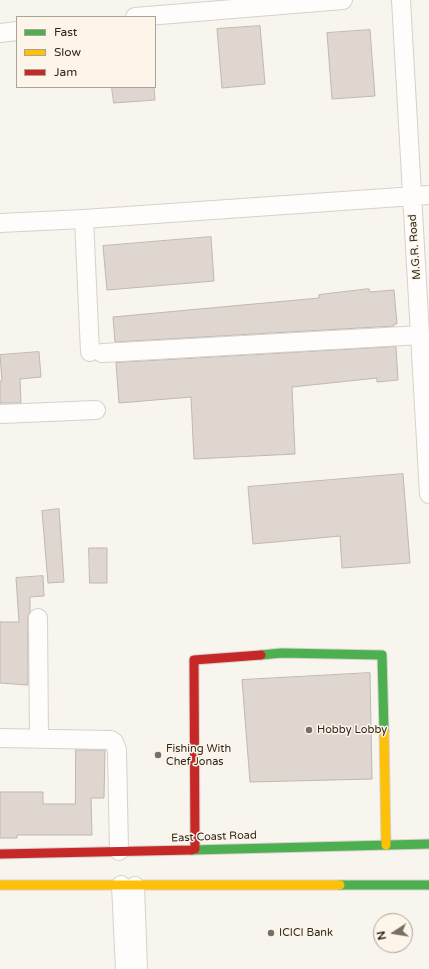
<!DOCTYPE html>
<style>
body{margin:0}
#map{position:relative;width:429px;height:969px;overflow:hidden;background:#f8f4ee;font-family:"Varela Round",sans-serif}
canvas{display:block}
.legend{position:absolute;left:16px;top:16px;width:140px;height:72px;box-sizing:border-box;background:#fdf5e9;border:1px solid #aaa397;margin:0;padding:5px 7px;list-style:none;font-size:12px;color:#2e271b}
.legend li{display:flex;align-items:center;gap:8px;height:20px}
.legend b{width:20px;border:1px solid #aaa397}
.north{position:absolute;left:373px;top:913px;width:40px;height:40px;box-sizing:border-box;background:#fdf5e9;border:1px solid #aaa397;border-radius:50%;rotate:258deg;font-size:11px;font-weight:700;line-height:16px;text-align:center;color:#2e271b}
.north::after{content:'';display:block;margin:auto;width:14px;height:18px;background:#756f65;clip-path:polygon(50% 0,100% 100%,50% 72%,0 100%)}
</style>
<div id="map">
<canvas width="429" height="969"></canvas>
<ul class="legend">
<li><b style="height:5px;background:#4caf50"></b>Fast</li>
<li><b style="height:5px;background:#ffc107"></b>Slow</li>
<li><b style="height:5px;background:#c62828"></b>Jam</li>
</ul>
<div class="north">N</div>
</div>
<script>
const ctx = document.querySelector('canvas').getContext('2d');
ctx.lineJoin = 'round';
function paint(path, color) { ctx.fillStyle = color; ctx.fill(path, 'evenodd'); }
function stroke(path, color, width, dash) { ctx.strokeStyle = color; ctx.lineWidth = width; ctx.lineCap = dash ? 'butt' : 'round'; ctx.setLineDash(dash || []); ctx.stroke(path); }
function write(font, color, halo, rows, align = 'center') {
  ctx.font = font + ' "Varela Round",sans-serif'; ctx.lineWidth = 3; ctx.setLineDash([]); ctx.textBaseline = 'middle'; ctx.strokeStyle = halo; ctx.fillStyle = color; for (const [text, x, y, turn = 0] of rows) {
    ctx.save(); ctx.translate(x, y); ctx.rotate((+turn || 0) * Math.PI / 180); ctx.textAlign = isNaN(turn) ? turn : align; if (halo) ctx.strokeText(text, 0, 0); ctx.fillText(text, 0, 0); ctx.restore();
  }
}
const building = new Path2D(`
 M260,26l5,58 -43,4 -5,-59z
 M370,30l5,66 -43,3 -5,-66z
 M112,87h42l1,13 -41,3z
 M211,237l3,44 -107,9 -4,-44z
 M369,289l1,3 24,-2 3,34h-3v2l-279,16 -2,-25 206,-19v-3z
 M396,347l2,33 -21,2v-4l-85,9 3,67 -101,5 -3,-62 -72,6 -3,-40z
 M39,352l2,25 -21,2 1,24h-21v-22h2l-2,-26z
 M403,474l7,89 -68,5 -2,-32 -87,8 -5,-57z
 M59,509l5,73 -16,1 -6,-72z
 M89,548h18v35h-17z
 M43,576l1,20 -14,1v14l-2,7v67l-28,-2v-61h19l-3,-44z
 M370,673l2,106 -122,3 -8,-102z
 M76,750h29l-1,48h-13l1,37h-75v3h-17v-46h43v12h32z`);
paint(building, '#e0d6d0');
stroke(building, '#bfb7b2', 1);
const street = new Path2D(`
 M401,0l28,494
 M135,17l208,-17
 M0,33l17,-2
 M84,219l6,133
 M0,223l84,-4 345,-24
 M102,353l319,-18
 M0,414l96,-4
 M38,618l1,121
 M0,738l111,2 3,2 3,8 2,101
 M121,885l4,84
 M135,886l3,83`);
const fast = new Path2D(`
 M261,655l20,-2 101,2 2,76
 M192,850l237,-6
 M340,885h89`);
const slow = new Path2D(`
 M384,731l2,114
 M0,885h340`);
const jam = new Path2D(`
 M195,849l-1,-189 67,-5
 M0,854l192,-4`);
stroke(street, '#d7d1c9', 20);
stroke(fast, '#d7d1c9', 11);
stroke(slow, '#d7d1c9', 11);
stroke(jam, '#d7d1c9', 11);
stroke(street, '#fefdfc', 18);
stroke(fast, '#4caf50', 9);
stroke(slow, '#ffc107', 9);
stroke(jam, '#c62828', 9);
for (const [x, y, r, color] of [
 [309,730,4,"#756f65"],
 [158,755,4,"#756f65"],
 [271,933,4,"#756f65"]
]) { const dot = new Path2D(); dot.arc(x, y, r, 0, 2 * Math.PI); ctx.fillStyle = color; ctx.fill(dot); stroke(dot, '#fdf5e9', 1.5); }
write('11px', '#2e271b', '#fdf5e9', [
 ["M.G.R. Road",415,247,-94],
 ["East Coast Road",214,837,-2]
]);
write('11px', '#2e271b', '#fdf5e9', [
 ["Hobby Lobby",317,730],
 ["Fishing With",166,749],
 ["Chef Jonas",166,762],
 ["ICICI Bank",279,933]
], 'left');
</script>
